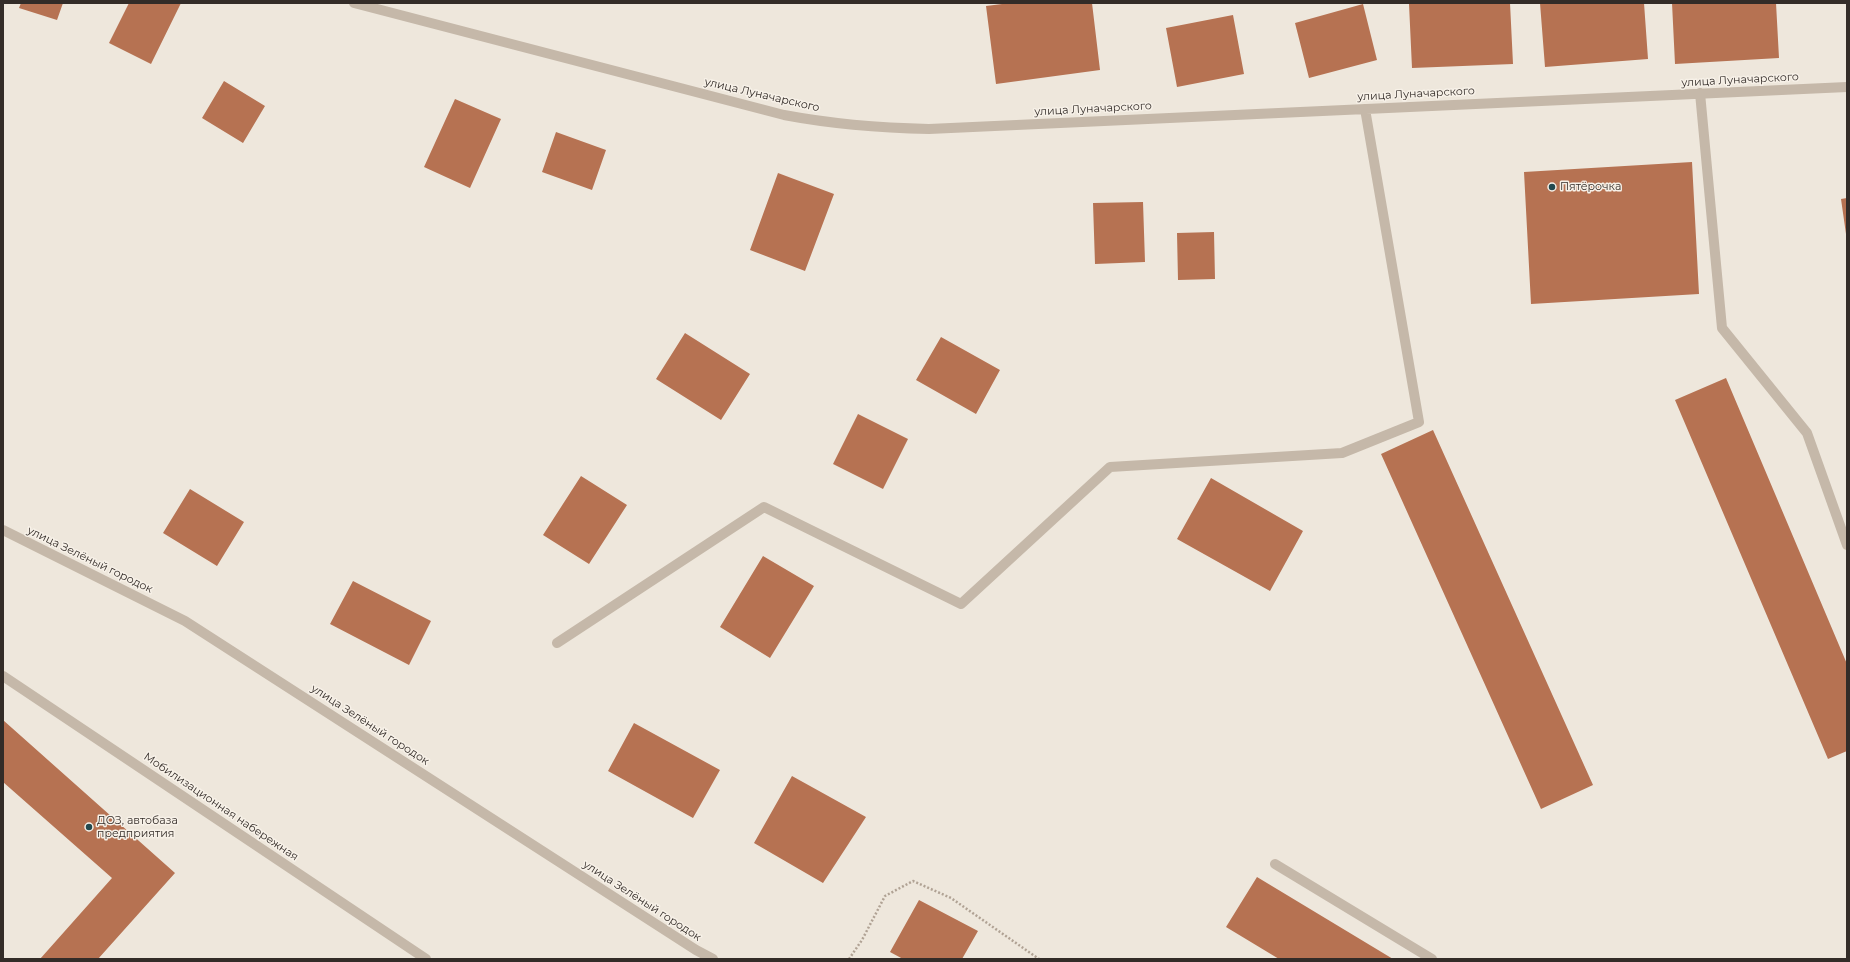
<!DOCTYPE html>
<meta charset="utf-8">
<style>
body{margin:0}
#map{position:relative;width:1850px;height:962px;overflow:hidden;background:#eee7dc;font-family:Montserrat,sans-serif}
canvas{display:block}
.frame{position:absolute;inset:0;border:4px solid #332c28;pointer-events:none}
</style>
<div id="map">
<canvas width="1850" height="962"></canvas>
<div class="frame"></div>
</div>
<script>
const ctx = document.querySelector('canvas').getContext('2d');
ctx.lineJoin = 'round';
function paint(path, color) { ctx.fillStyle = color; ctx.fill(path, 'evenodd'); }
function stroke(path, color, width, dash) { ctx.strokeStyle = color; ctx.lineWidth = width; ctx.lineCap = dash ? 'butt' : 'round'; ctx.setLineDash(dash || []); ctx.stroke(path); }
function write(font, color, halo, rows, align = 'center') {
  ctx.font = font + ' Montserrat,sans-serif'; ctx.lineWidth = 3; ctx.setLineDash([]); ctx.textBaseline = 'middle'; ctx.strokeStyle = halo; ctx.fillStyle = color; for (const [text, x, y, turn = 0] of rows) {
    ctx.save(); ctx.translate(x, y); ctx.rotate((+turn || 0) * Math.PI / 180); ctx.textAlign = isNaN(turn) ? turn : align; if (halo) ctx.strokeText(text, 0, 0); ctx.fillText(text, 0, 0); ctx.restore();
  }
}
paint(new Path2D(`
 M21,3h42l-6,17 -38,-12z
 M129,3h52l-30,61 -42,-21z
 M1010,3h82l8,67 -104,14 -10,-78z
 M1441,3h69l3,61 -101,4 -3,-64z
 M1540,3h104l4,56 -103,8z
 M1672,3h104l3,55 -104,6z
 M1363,4l14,56 -68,18 -14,-55z
 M1233,15l11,59 -67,13 -11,-59z
 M224,81l41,25 -22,37 -41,-25z
 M455,99l46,20 -31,69 -46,-21z
 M556,132l50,18 -14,40 -50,-18z
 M1692,162l7,132 -168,10 -7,-132z
 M778,173l56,21 -29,77 -55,-21z
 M1847,198v36h-1l-5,-35z
 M1143,202l2,60 -50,2 -2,-61z
 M1214,232l1,47 -37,1 -1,-47z
 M685,333l65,41 -29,46 -65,-41z
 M941,337l59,33 -24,44 -60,-34z
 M1726,378l121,286v87l-19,8 -153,-359z
 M858,414l50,25 -25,50 -50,-25z
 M1433,430l160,355 -52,24 -160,-355z
 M581,476l46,29 -38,59 -46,-29z
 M1211,478l92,53 -33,60 -93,-52z
 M190,489l54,33 -27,44 -54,-33z
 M763,556l51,30 -44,72 -50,-31z
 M353,581l78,40 -22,44 -79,-41z
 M3,720l172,153 -77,86h-58l72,-81 -109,-96z
 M634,723l86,47 -27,48 -85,-47z
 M792,776l74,41 -43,66 -69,-40z
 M1257,877l136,82h-114l-53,-32z
 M919,900l59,31 -16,28h-59l-13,-7z`), '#b67252');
stroke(new Path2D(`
 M849,959l13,-19 23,-44 28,-15 38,17 88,61`), '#b0a294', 2.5, [2, 2]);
stroke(new Path2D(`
 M354,3l430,112c48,9 96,13 145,14l918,-42
 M1700,93l22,235 85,105 40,112
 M3,530l182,91 511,329 17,9
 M557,643l207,-136 197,97 149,-137 232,-14 77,-31 -54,-313
 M3,676l423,283
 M1275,864l157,95`), '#c5b8a9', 10);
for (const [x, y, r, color] of [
 [1552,187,4,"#23494f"],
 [89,827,4,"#23494f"]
]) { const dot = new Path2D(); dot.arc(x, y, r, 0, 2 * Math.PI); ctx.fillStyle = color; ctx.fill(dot); stroke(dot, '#f7f1e8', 1.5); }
write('11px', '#332c28', '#f7f1e8', [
 ["улица Луначарского",1740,80,-3],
 ["улица Луначарского",1416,94,-3],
 ["улица Луначарского",762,95,13],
 ["улица Луначарского",1093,109,-3],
 ["улица Зелёный городок",90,560,26],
 ["улица Зелёный городок",370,725,33],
 ["Мобилизационная набережная",221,807,34],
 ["улица Зелёный городок",642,901,33]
]);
write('11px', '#332c28', '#f7f1e8', [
 ["Пятёрочка",1560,187],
 ["ДОЗ, автобаза",97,821],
 ["предприятия",97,834]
], 'left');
</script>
